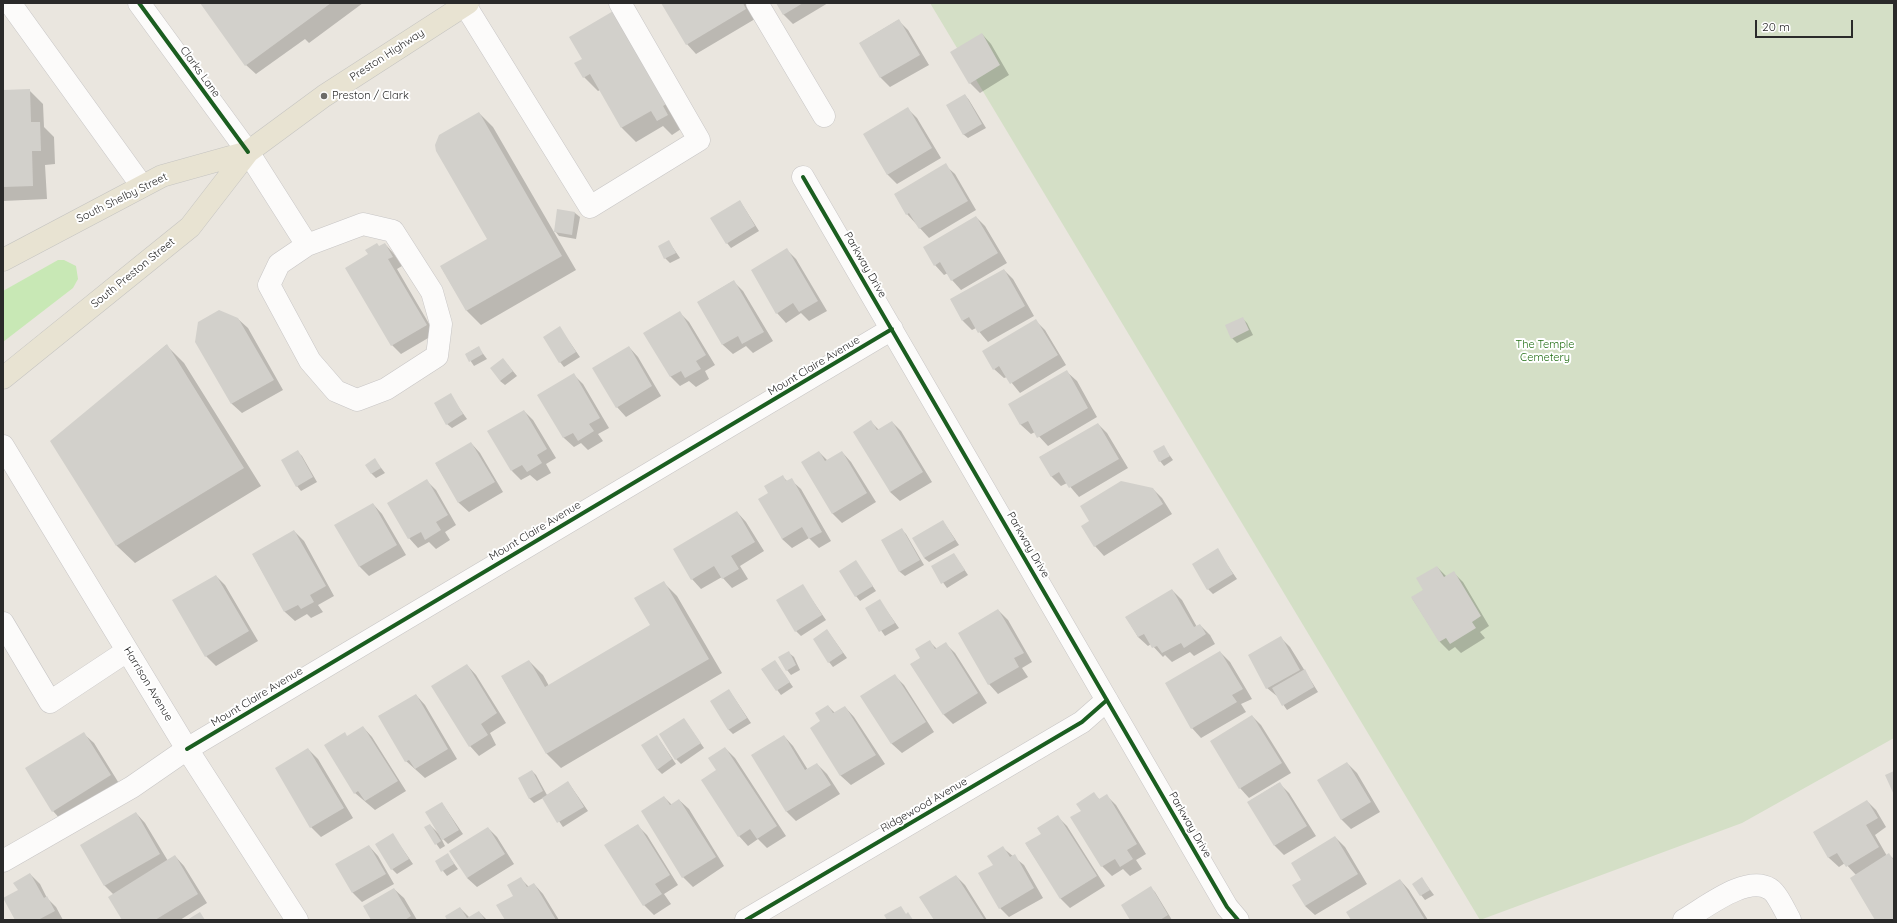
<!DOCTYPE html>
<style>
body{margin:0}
#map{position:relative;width:1897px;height:923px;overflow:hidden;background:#eae6df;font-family:Quicksand,sans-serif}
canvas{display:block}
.frame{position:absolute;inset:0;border:4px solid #2a2a2a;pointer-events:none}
.scale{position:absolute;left:1755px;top:20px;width:98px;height:18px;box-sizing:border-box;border:2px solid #2a2a2a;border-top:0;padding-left:5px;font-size:12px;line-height:14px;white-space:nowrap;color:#2a2a2a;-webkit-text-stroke:3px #fff;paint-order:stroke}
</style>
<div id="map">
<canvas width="1897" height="923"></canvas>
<div class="frame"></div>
<div class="scale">20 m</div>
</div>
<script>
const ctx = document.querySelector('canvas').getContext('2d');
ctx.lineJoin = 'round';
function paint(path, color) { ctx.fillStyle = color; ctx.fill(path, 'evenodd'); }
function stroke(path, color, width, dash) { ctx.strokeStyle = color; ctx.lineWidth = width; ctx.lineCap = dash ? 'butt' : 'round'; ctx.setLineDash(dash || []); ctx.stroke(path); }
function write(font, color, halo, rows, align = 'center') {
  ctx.font = font + ' Quicksand,sans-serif'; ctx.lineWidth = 4; ctx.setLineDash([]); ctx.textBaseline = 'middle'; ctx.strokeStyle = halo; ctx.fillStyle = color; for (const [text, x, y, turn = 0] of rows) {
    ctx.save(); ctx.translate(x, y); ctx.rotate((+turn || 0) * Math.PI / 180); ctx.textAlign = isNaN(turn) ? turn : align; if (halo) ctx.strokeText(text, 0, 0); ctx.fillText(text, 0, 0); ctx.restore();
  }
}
paint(new Path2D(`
 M58,260h6l12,6 2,13 -5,9 -70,54v-51z`), '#c8e8b5');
paint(new Path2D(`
 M930,3h964v735l-152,85 -262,97z`), '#d4dfc6');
paint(new Path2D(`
 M201,3h162l-54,40 -4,-4 -49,35 -10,-9z
 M662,3h84l9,16 -59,35 -9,-10z
 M777,3h51l-35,21 -10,-10z
 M614,12l67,117 -9,6 -9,-9 -27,16 -14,-14 -22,-38 -2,1 -14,-14 -8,-14 8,-4z
 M898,20l10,10 21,35 -39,22 -9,-9 -21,-35z
 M982,34l9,10 18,31 -29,18 -10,-10z
 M29,90l14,14 1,23 10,10 1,27 -10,1 2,34 -44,2v-110z
 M965,95l4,5 17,28 -18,10 -5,-4z
 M907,108l10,10 24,40 -44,26 -10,-10z
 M479,113l14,14 83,143 -95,55 -14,-14 -26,-44 47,-27z
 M945,165l10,9 21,36 -47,28 -22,-24 -12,-20z
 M740,201l19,30 -28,17 -4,-5z
 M558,210l17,3 5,4 -4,22 -17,-3 -4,-5z
 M976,217l9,9 22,37 -46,27 -9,-10 -4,-7 -4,2 -9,-10z
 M669,242l11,16 -10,5 -5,-5z
 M385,244l9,10 8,12 -5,3 38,65 -34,20 -9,-9 -12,-98z
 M787,250l9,9 31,52 -18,10 -8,-8 -15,10 -9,-10z
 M1004,270l9,9 21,37 -46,26 -12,-14 -4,2 -9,-9 -12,-21z
 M733,281l10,10 30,50 -20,12 -7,-7 -13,8 -10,-9 -25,-43z
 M680,313l9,9 26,43 -10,6 4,8 -13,8 -7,-6 -9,5 -9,-9 -26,-44z
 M1242,318l5,5 6,12 -16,8 -5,-5z
 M238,319l10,9 35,62 -41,23 -10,-9 -36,-63z
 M1035,320l10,10 21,35 -46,28 -13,-16 -3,1 -10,-9z
 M560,328l20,29 -16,10 -4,-5z
 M166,345l18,18 77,123 -126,77 -18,-17 -65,-104z
 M478,347l9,12 -13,7 -8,-12z
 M629,347l9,10 23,39 -35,21 -9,-10z
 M503,359l14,17 -12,9 -5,-4z
 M1067,372l10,9 20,36 -49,29 -13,-14 -4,2 -10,-9 -11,-20z
 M574,375l9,9 26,44 -11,6 5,7 -15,9 -7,-7 -7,4 -10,-9 -25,-43z
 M450,395l17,24 -15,9 -5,-4z
 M524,411l9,9 23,38 -10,6 5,9 -14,8 -7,-6 -9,5 -9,-9z
 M871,422l8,8 13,-8 9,9 31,51 -32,19 -10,-9z
 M1098,424l9,9 21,35 -49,29 -12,-14 -6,3 -9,-9 -12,-20z
 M471,443l9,10 23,39 -34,20 -10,-9 -23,-39z
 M1163,446l10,14 -9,6 -4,-5z
 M298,452l4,4 15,26 -16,9 -4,-5z
 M819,452l9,9 14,-9 9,10 25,40 -34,21 -10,-10z
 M375,460l10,13 -9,5 -5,-5z
 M782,476l6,6 3,-2 10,9 30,52 -12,7 -10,-10 -17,10 -10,-9 -13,-46z
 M426,480l10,10 20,35 -11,7 5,8 -14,9 -7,-7 -11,6 -9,-10z
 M1152,488l10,10 10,16 -68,42 -9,-10z
 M373,504l9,10 24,41 -37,21 -9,-9 -24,-41z
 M737,512l9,10 18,29 -24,15 8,13 -16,9 -10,-11 -21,12 -9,-10z
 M943,521l16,24 -30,17 -5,-4z
 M902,530l4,4 18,31 -19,11 -5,-4 -18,-31z
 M294,531l10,10 30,55 -16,9 5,7 -12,6 -4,-4 -12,7 -10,-9 -32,-57z
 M1217,550l20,29 -24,15 -5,-5z
 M954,554l14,21 -21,13 -15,-21z
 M856,562l20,29 -16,10 -4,-5z
 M1437,567l10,10 7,-4 9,9 26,44 -9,6 5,6 -24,15 -6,-6 -6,4 -9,-9 -28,-44 12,-8z
 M216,576l9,9 33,56 -42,25 -10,-10 -32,-56z
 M663,582l14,14 45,77 -161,95 -14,-14 -45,-77 27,-16 14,14 6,11 102,-61z
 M802,585l24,35 -25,16 -5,-5z
 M1172,590l10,10 15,27 3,-2 10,10 5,9 -21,12 -4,-4 -18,10 -7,-7 -2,2 -12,-13 -3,2 -10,-9 -12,-20z
 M880,601l19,27 -14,8 -19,-27z
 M998,610l10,10 24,42 -10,6 6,9 -30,17 -9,-10z
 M827,630l20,28 -14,9 -4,-5z
 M1280,637l10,10 28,45 -31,18 -9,-13 -11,-9z
 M929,641l8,8 9,-5 9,9 32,50 -34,21 -9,-9 -33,-51 10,-6z
 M1220,652l10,10 22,37 -11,5 5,8 -45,26 -9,-10z
 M789,653l5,4 6,13 -9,5 -4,-5z
 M775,661l18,26 -12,8 -19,-25z
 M467,665l9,10 30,48 -16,10 6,12 -17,11 -9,-10z
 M895,676l9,9 30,47 -32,21 -10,-9 -30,-47z
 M729,690l22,33 -18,11 -5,-5z
 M416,695l9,10 32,54 -32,19 -19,-17 -27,-45z
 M828,706l7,7 10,-6 9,10 31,47 -34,21 -10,-9 -30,-48 11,-6z
 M1252,716l9,9 30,48 -42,25 -9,-10z
 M684,719l20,29 -23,16 -5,-5z
 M363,727l9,10 34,54 -31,19 -20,-17 -7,-56z
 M84,734l10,9 26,42 -58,36 -9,-10z
 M657,736l19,28 -14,10 -5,-5z
 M784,736l9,10 15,24 9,-6 10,10 13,20 -44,27 -9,-9 -35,-57z
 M725,748l10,10 51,78 -19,12 -9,-9 -10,7 -9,-10 -21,-66z
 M308,749l10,10 35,59 -32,19 -10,-10z
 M1347,763l10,10 23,39 -29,17 -10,-10z
 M532,771l4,4 11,20 21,-13 20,29 -25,16 -20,-29 -9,5 -5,-5z
 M1279,783l10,10 27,43 -32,19 -9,-9 -27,-44z
 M1094,794l6,6 7,-4 9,9 30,49 -10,6 6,9 -12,7 -7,-7 -11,7 -10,-10 -30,-48 10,-6z
 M664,797l8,8 7,-5 10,9 35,57 -31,21 -10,-10z
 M1867,801l9,9 10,17 -11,8 12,21 2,-1 5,4v61h-17l-21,-45 -11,-12 -6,4 -10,-9 -15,-25z
 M442,803l21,31 -15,10 -8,-8 5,10 -5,3 -15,-21 5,-3 8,8z
 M136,813l9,10 23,38 7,-5 9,10 23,37 -27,17h-57l-10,-26 -8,-8 -24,-41z
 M1058,817l9,9 38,60 -35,22 -9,-9 -35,-55 16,-10z
 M637,825l10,10 31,50 -14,9 7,10 -17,11 -10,-10 -38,-59z
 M488,828l9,9 17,27 -37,23 -10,-9z
 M393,835l20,29 -16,10 -5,-5z
 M1335,837l10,10 22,37 -52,31 -10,-9z
 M369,846l9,10 16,28 -32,18 -9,-9 -16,-28z
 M1003,848l21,17 19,33 -34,19 -9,-9 -6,-42z
 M448,855l10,14 -11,7 -11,-14z
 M30,874l10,10 7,14 9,9 7,13h-47l3,-29z
 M956,876l9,9 22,35h-52z
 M520,878l9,9 5,-3 9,10 16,26h-53z
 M1422,879l12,16 -9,5 -4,-5z
 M1400,880l9,10 19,30h-76z
 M1150,887l5,5 17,28h-41z
 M394,889l10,9 13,22h-45z
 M460,908l10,10 9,-6 8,8h-39z`), '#0003');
paint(new Path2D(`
 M200,3h131l-86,63z
 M661,3h82l3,6 -60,36z
 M776,3h27l-20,12z
 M615,10l53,93 -5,3 5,9 -11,6 -6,-10 -30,17 -31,-54 -7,4 -9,-15 8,-4 -13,-22z
 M899,19l21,36 -40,23 -21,-35z
 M982,33l18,32 -31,19 -19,-32z
 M30,89l1,33h9l1,29h-9l1,35 -30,1v-97z
 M965,94l17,30 -19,11 -17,-30z
 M908,107l24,41 -45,27 -24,-41z
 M479,112l83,144 -96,55 -26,-45 47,-27 -51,-88 -1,-6 4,-10z
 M946,163l22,38 -49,28 -10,-16 -3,2 -12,-21z
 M740,200l15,26 -29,18 -16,-26z
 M557,209l18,3 -3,23 -18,-3z
 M976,216l22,37 -47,28 -11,-19 -6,4 -11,-19z
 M669,240l7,13 -12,6 -6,-13z
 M377,243l2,3 6,-3 8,14 -5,2 39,66 -36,21 -46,-78 23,-14 -3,-4z
 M787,248l31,53 -19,11 -6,-9 -17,11 -25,-44z
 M1004,269l21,37 -47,27 -9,-16 -7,4 -12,-22z
 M734,280l30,52 -22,12 -4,-8 -16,9 -25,-43z
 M219,310l19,8 36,62 -43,24 -36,-62 3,-20z
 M680,311l26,44 -10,6 5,8 -16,9 -4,-7 -11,6 -27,-44z
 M1243,317l6,13 -18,9 -6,-14z
 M1036,319l22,36 -48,29 -11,-18 -6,4 -11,-19z
 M560,326l16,26 -17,11 -16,-26z
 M167,344l77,124 -128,78 -66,-105z
 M479,346l4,8 -14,8 -4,-8z
 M629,346l23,40 -36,22 -24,-40z
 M503,358l10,13 -13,10 -10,-13z
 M1067,370l21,38 -51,30 -9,-17 -8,4 -12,-21z
 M574,373l26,45 -11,6 5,7 -16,10 -5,-8 -10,5 -26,-43z
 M451,393l12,21 -17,11 -12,-22z
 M524,410l23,39 -10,6 5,8 -15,9 -5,-7 -11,6 -24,-40z
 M871,420l6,10 15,-9 31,51 -33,20 -37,-60z
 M1098,423l21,36 -50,29 -10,-16 -8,5 -12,-20z
 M471,442l24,40 -37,21 -23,-40z
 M1164,445l6,11 -11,6 -6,-11z
 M298,450l15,27 -17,10 -15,-27z
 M819,451l6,10 17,-10 25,42 -35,21 -31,-52z
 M375,458l6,10 -10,6 -6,-9z
 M783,475l3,6 6,-3 30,54 -13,7 -7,-12 -20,12 -24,-40 10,-6 -4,-7z
 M427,479l21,36 -12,7 5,8 -16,10 -4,-8 -13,7 -21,-36z
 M1121,481l32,7 10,16 -69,43 -13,-21 8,-5 -9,-15z
 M373,503l24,42 -38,22 -25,-42z
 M737,511l18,31 -24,14 8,13 -17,10 -8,-13 -23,14 -18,-31z
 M943,520l12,20 -31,18 -12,-20z
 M902,528l18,32 -21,12 -18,-32z
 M294,530l32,56 -16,9 4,7 -13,7 -3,-4 -14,7 -32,-58z
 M1218,548l15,26 -26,16 -15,-26z
 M954,553l11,17 -24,14 -10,-18z
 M856,560l17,26 -18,11 -16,-26z
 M1437,566l7,11 10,-6 27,45 -9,6 4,6 -26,16 -4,-6 -7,4 -28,-45 12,-7 -7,-12z
 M216,575l33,56 -44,26 -33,-57z
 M664,581l45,78 -163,95 -45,-78 28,-16 16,27 105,-62 -16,-27z
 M803,584l19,31 -27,17 -19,-32z
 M1172,589l22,38 6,-3 6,10 -22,14 -3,-5 -19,10 -5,-7 -5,2 -8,-14 -6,3 -13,-20z
 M880,599l15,24 -16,9 -14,-24z
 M998,609l26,44 -10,5 5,9 -31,18 -30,-52z
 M827,629l16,24 -15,10 -15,-24z
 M1281,636l19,34 -34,19 -18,-34z
 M930,640l5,9 11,-7 32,51 -35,22 -33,-51 10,-6 -5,-9z
 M789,651l7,14 -10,6 -8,-14z
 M1220,651l23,38 -11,6 5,7 -46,27 -26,-46z
 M775,660l15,22 -14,9 -15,-22z
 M467,664l30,49 -16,11 7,11 -19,12 -38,-61z
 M1305,669l9,18 -32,19 -10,-18z
 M895,674l31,48 -35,22 -31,-48z
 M729,689l18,29 -19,12 -18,-29z
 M416,694l32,55 -33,20 -6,-9 -4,2 -27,-46z
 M828,705l5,8 12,-7 31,49 -36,21 -30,-48 10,-7 -5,-8z
 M1252,715l30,48 -43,26 -29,-48z
 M684,718l17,25 -26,17 -16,-26z
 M363,726l35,55 -33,20 -7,-10 -4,3 -30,-49 21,-13 2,4z
 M84,732l27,43 -59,37 -27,-44z
 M657,735l15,24 -15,11 -16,-25z
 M784,735l21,35 12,-7 14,22 -45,27 -35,-57z
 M725,747l52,79 -20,13 -7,-10 -12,8 -37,-57 15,-10 -8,-12z
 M308,748l36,60 -34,20 -35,-60z
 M1347,762l24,40 -30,18 -24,-40z
 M532,770l11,21 -14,8 -11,-21z
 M1894,771v24l-9,-20z
 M568,781l16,26 -27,16 -15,-25z
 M1280,782l27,44 -33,20 -27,-44z
 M1094,792l5,7 8,-5 30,50 -10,6 6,9 -13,8 -5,-8 -14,8 -31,-50 11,-6 -5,-7z
 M664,796l6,9 9,-6 37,58 -34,21 -41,-67z
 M1867,800l11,18 -12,7 13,22 -33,20 -9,-14 -9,5 -15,-26z
 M442,802l17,28 -17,10 -17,-28z
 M136,812l24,42 -56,32 -24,-41z
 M1058,815l39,61 -37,23 -35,-56 16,-9 -4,-6z
 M430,824l11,17 -6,4 -11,-18z
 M638,824l32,51 -15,9 7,10 -19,12 -39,-61z
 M488,827l17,27 -38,24 -18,-27z
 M393,833l16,26 -18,11 -16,-26z
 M1335,836l23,38 -53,32 -13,-21 9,-5 -10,-17z
 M369,845l17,29 -34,19 -17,-29z
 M1003,846l7,11 5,-3 19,34 -35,21 -21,-36 15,-8 -6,-9z
 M448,853l6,11 -13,8 -6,-11z
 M1889,853l5,8v59h-19l-25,-42z
 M175,855l23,39 -43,26h-33l-14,-23z
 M30,873l14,25 3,-2 8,15 -17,9h-23l-12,-22 15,-8 -5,-7z
 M956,875l28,44 -2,1h-48l-15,-23z
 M521,877l6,10 7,-4 22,37h-51l-9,-15 17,-9 -6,-11z
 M1422,877l8,13 -10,6 -8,-12z
 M1400,879l25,41h-74l-5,-8z
 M1151,886l17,29 -8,5h-30l-9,-15z
 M394,888l17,28 -6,4h-34l-8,-14z
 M901,906l5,8 2,-2 5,8h-26l-3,-5z
 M460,907l7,11 12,-7 6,9h-38l-2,-4z
 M200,912l5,8h-18z`), '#d2d0cb');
const minor = new Path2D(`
 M10,3l132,183
 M139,3l109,149 59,93
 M757,3l67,113
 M465,5l125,202 109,-67 -79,-137
 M803,177l424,730 11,13
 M363,224l30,7 39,61 9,32 -4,32 -51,33 -29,11 -21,-9 -26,-30 -41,-76 10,-21 28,-19z
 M3,446l184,303 110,171
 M3,623l47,79 77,-51
 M3,861l129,-74 55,-38 705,-420
 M746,920l336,-198 25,-22
 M1684,920c21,-12 63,-46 86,-31 7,4 16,24 20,31`);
const major = new Path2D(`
 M3,260l159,-84 86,-24
 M3,378l187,-151 58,-75 76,-56 144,-93`);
stroke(minor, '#c7c5c5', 23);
stroke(major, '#c5c4c1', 23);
stroke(minor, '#fcfbfa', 22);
stroke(major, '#e8e3d2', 22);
stroke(new Path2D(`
 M139,3l109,149
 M803,177l424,730 11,13
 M187,749l705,-420
 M746,920l336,-198 25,-22`), '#1b5e20', 4);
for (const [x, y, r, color] of [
 [324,96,4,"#6d6c69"]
]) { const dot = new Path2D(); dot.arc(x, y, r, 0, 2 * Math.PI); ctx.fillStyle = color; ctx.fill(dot); stroke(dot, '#fff', 1.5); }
write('11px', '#2a2a2a', '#fff', [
 ["Preston Highway",387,55,-33],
 ["Clarks Lane",200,72,54],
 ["South Shelby Street",122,198,-26],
 ["Parkway Drive",865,265,60],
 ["South Preston Street",133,273,-39],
 ["Mount Claire Avenue",814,366,-31],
 ["Mount Claire Avenue",535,531,-31],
 ["Parkway Drive",1028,545,60],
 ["Harrison Avenue",148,684,59],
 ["Mount Claire Avenue",257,697,-31],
 ["Ridgewood Avenue",924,805,-30],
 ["Parkway Drive",1190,825,60]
]);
write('11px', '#2a2a2a', '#fff', [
 ["Preston / Clark",332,96]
], 'left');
write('11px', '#226e14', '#fff', [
 ["The Temple",1545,345],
 ["Cemetery",1545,358]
]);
</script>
